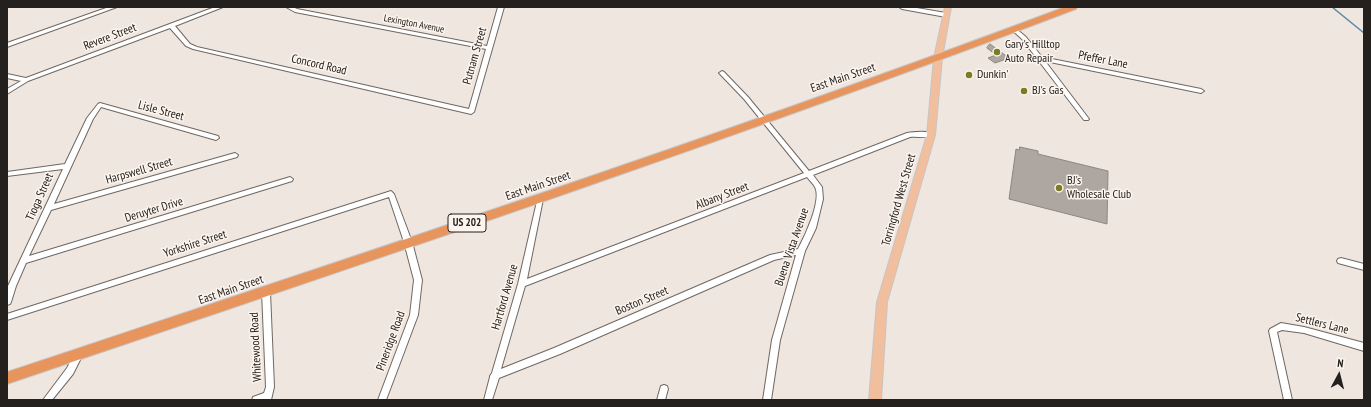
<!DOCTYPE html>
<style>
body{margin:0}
#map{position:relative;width:1371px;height:407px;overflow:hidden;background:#efe6e0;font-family:"PT Sans Narrow",sans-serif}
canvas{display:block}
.frame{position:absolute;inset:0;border:8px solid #23201e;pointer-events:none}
.north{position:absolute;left:1319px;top:355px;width:40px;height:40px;-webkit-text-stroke:3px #fcf4ed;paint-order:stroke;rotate:7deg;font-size:11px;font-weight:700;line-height:16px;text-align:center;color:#23201e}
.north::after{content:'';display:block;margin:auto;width:14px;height:18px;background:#23201e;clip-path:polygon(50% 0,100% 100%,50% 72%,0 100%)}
</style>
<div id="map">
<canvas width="1371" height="407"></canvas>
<div class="frame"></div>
<div class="north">N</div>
</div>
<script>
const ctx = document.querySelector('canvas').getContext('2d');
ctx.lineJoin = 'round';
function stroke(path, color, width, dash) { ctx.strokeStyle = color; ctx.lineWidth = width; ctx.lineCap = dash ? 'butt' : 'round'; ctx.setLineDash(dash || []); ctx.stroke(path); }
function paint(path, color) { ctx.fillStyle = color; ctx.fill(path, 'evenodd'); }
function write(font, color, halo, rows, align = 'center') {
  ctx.font = font + ' "PT Sans Narrow",sans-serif'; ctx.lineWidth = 3; ctx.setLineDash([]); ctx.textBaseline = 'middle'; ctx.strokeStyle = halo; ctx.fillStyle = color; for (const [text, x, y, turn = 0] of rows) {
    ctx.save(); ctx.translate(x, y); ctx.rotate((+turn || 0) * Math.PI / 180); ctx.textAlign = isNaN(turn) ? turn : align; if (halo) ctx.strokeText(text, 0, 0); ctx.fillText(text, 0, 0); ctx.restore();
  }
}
stroke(new Path2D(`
 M1332,7l32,26`), '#5786a6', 1.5);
const building = new Path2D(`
 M990,44l19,14 -14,5 -7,-5 8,-3 -9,-7z
 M1020,147l18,4v3l70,17 -1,53 -98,-25 7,-50 3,1z`);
paint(building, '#aea6a0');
stroke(building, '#8d8680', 1);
const minor = new Path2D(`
 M109,7h8l-110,40v-4z
 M215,7h8l-48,19 15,18 7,3 272,62 17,-60 -191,-37 -9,-5h7l4,2 190,37 11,-39h6l-30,105 -3,2 -278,-65 -7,-3 -16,-18 -142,53 -21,13v-5l14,-8 -14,-3v-4l19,4z
 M899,7h12l35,6 3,2 -3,2 -44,-8z
 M1014,27l12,10 16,20 159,32 3,2 -3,2 -156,-32 44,58 -1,1h-4l-62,-81 -10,-9v-2z
 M722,71l2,1 24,25 61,74 98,-38c8,-1 21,-3 27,2 -5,4 -17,1 -24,2l-97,38 9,12 1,12 -7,29 -11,23 -25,89 -9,60h-8l9,-60 24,-85 -22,5 -214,94 -61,24 -7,22h-8l6,-23v-1l2,-3 26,-89 20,-87 2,-1 3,3 -16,80 277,-106 -60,-74 -24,-25 -1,-1zM807,177c2,3 6,6 8,10 7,13 -10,49 -17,62l-28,6 -216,93 -53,21 24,-83z
 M100,103l118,33 1,2 -3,2 -115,-33 -8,12 -39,85 181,-51 3,2 -1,2 -186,53 -22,46 261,-79 3,2 -1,2 -266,82 -10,23 -5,16 -1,2 -3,1v-15l1,-4 55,-117 -56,7v-4l58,-8 22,-46 11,-14z
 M391,191l3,3 18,48 10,38 -4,35 -32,85h-8l32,-85 4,-35 -10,-38 -15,-45 -382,123v-6z
 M1341,258l23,6v6l-26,-7 -1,-2 1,-2z
 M266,289l3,1 1,2 4,95 -3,13h-19l1,-3 11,-4 2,-6 -4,-95 1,-2z
 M1281,323l23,4 60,16v8l-60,-18 -22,-3 -5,2 15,68h-8l-15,-69 1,-2z
 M79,350l3,1 1,3 -10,20 -21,26h-9l24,-32 9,-17z
 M664,385l3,1 1,3 -3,11h-8l4,-14z`);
const major = new Path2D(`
 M945,7h6l-9,51 -7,77 -48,167 -6,98h-12l8,-98 50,-167 7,-77z`);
const highway = new Path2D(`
 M1065,7h12l-1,2c-353,134 -711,254 -1069,375v-12c354,-118 709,-234 1058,-365z`);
stroke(minor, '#6f6762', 2);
stroke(major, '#c6c5c4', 2);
stroke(highway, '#c6c5c4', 2);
paint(minor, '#fff');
paint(major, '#f1bf9e');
paint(highway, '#e8945d');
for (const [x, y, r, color] of [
 [997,52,4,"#7a7b23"],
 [969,75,4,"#7a7b23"],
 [1024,91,4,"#7a7b23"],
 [1059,188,4,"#7a7b23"]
]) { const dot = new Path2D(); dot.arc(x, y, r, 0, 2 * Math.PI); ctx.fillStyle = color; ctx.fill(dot); stroke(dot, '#fcf4ed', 1.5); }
write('10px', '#23201e', '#fcf4ed', [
 ["Lexington Avenue",414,24,11]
]);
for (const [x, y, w] of [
 [467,223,38]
]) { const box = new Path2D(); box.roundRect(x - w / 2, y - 9, w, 18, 3); ctx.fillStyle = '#fcf4ed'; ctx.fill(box); stroke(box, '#23201e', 1); }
write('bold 11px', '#23201e', null, [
 ["US 202",467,223]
]);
write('12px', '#23201e', '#fcf4ed', [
 ["Revere Street",110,37,-21],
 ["Putnam Street",475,56,-74],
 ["Pfeffer Lane",1103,60,11],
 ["Concord Road",319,65,13],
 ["East Main Street",843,78,-19],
 ["Lisle Street",161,111,15],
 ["Harpswell Street",139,171,-16],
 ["East Main Street",538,186,-19],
 ["Albany Street",722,196,-21],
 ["Tioga Street",40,197,-66],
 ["Torringford West Street",899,200,-74],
 ["Deruyter Drive",154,210,-17],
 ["Yorkshire Street",195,244,-18],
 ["Buena Vista Avenue",792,247,-71],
 ["East Main Street",231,290,-19],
 ["Hartford Avenue",505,297,-74],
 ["Boston Street",642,301,-23],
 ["Settlers Lane",1322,324,14],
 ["Pineridge Road",391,341,-70],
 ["Whitewood Road",256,347,-93]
]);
write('12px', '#23201e', '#fcf4ed', [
 ["Gary's Hilltop",1005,45],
 ["Auto Repair",1005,59],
 ["Dunkin'",977,75],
 ["BJ's Gas",1032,91],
 ["BJ's",1067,181],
 ["Wholesale Club",1067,195]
], 'left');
</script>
